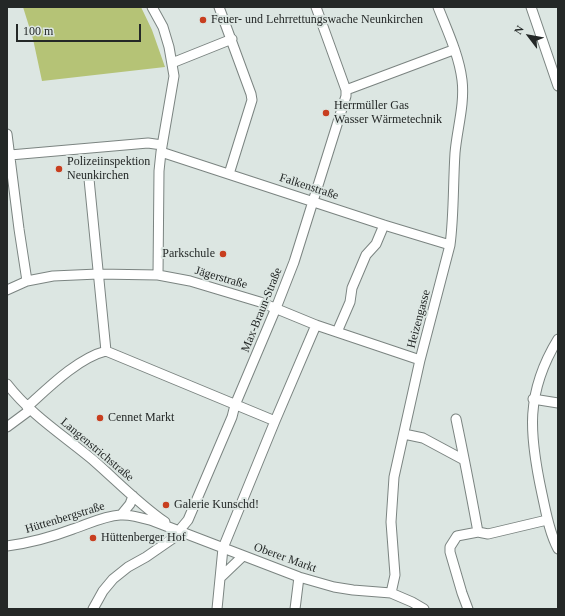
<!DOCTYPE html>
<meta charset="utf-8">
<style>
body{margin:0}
#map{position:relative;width:565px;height:616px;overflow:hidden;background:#dce6e2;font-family:Georgia,serif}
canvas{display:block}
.frame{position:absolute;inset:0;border:8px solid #242827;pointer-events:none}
.north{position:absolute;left:509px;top:16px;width:40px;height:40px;-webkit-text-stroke:3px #dce6e2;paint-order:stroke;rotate:302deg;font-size:11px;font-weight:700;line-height:16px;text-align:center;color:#242827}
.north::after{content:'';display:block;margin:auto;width:14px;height:18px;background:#242827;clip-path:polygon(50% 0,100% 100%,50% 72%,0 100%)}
.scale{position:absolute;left:16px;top:24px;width:125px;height:18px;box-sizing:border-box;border:2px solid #242827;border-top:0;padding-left:5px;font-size:12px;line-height:14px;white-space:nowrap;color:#242827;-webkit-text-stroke:3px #dce6e2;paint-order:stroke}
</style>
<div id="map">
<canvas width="565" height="616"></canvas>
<div class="frame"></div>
<div class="north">N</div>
<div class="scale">100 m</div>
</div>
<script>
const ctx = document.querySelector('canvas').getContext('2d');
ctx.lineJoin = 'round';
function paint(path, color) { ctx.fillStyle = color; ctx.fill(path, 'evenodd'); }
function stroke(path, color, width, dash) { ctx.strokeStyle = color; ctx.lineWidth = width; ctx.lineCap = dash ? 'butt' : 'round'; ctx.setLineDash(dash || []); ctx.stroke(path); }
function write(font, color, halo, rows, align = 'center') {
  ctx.font = font + ' Georgia,serif'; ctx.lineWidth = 4; ctx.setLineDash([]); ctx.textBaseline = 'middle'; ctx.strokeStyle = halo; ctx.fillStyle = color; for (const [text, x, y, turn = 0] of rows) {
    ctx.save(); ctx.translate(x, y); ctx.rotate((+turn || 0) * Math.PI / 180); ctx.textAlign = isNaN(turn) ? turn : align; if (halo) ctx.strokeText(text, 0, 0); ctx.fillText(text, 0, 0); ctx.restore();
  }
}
paint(new Path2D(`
 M23,7h118l11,23 13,37 -123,14 -9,-42z`), '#b5c376');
const minor = new Path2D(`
 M152,7l11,20 6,20 5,29 -13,76 -2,19 -1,104
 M219,7l32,87 1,6 -23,74
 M531,7l27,79
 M172,63l60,-24
 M346,90l107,-40
 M7,134l12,95 8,52
 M161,152l223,73 66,20
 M10,155l138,-12 14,2
 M89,179l17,172
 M7,290l20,-9 26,-5 45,-2 60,1 32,6 70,21 56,23 104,35
 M337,332l13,-30 2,-14 14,-33 10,-11 8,-19
 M558,339c-33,54 -29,95 -16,155 4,18 7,38 16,55
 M7,384c24,31 56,51 86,76 24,21 46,44 72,62
 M533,399l25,4
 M27,407c21,-19 51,-49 79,-56l169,70
 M456,419c8,38 15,75 22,113
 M7,427l23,-17
 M404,434l19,4 41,22
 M121,515l9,-11 3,-8
 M7,546c22,-3 45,-9 66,-17 15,-5 31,-13 47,-14 11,-1 23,3 33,6l146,56 35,10 19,3 38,3 21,9 12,7
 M220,578l23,-22
 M391,593l4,-18 -4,-53 3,-45 26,-117 30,-115c4,-30 3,-61 5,-92 2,-24 10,-49 7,-73 -3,-25 -15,-50 -24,-73
 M93,609l10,-18 10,-12 15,-12 18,-10 26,-18 16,-19 44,-103 3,-12 41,-97 18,-46 52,-166v-6l-30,-83
 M217,609l6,-61 52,-127 41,-96
 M295,609l4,-32
 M468,609l-6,-16 -12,-41v-5l7,-11 21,-4 10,2 59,-14`);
stroke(minor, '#7b8481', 11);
stroke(minor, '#fff', 9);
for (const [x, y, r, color] of [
 [203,20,4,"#c83e1f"],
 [326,113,4,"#c83e1f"],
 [59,169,4,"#c83e1f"],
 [223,254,4,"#c83e1f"],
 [100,418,4,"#c83e1f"],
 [166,505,4,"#c83e1f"],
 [93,538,4,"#c83e1f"]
]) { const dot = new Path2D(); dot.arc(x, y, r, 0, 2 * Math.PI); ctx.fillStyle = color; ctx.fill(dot); stroke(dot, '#dce6e2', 1.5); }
write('12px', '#242827', '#dce6e2', [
 ["Feuer- und Lehrrettungswache Neunkirchen",211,20],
 ["Herrmüller Gas",334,106],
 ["Wasser Wärmetechnik",334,120],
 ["Polizeiinspektion",67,162],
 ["Neunkirchen",67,176],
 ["Parkschule",215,254,"right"],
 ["Cennet Markt",108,418],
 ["Galerie Kunschd!",174,505],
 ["Hüttenberger Hof",101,538]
], 'left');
write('12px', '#242827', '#dce6e2', [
 ["Falkenstraße",309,187,18],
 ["Jägerstraße",221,278,16],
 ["Max-Braun-Straße",262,310,-68],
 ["Heizengasse",419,319,-75],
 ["Langenstrichstraße",97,450,40],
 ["Hüttenbergstraße",65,518,-17],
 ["Oberer Markt",285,558,20]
]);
</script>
